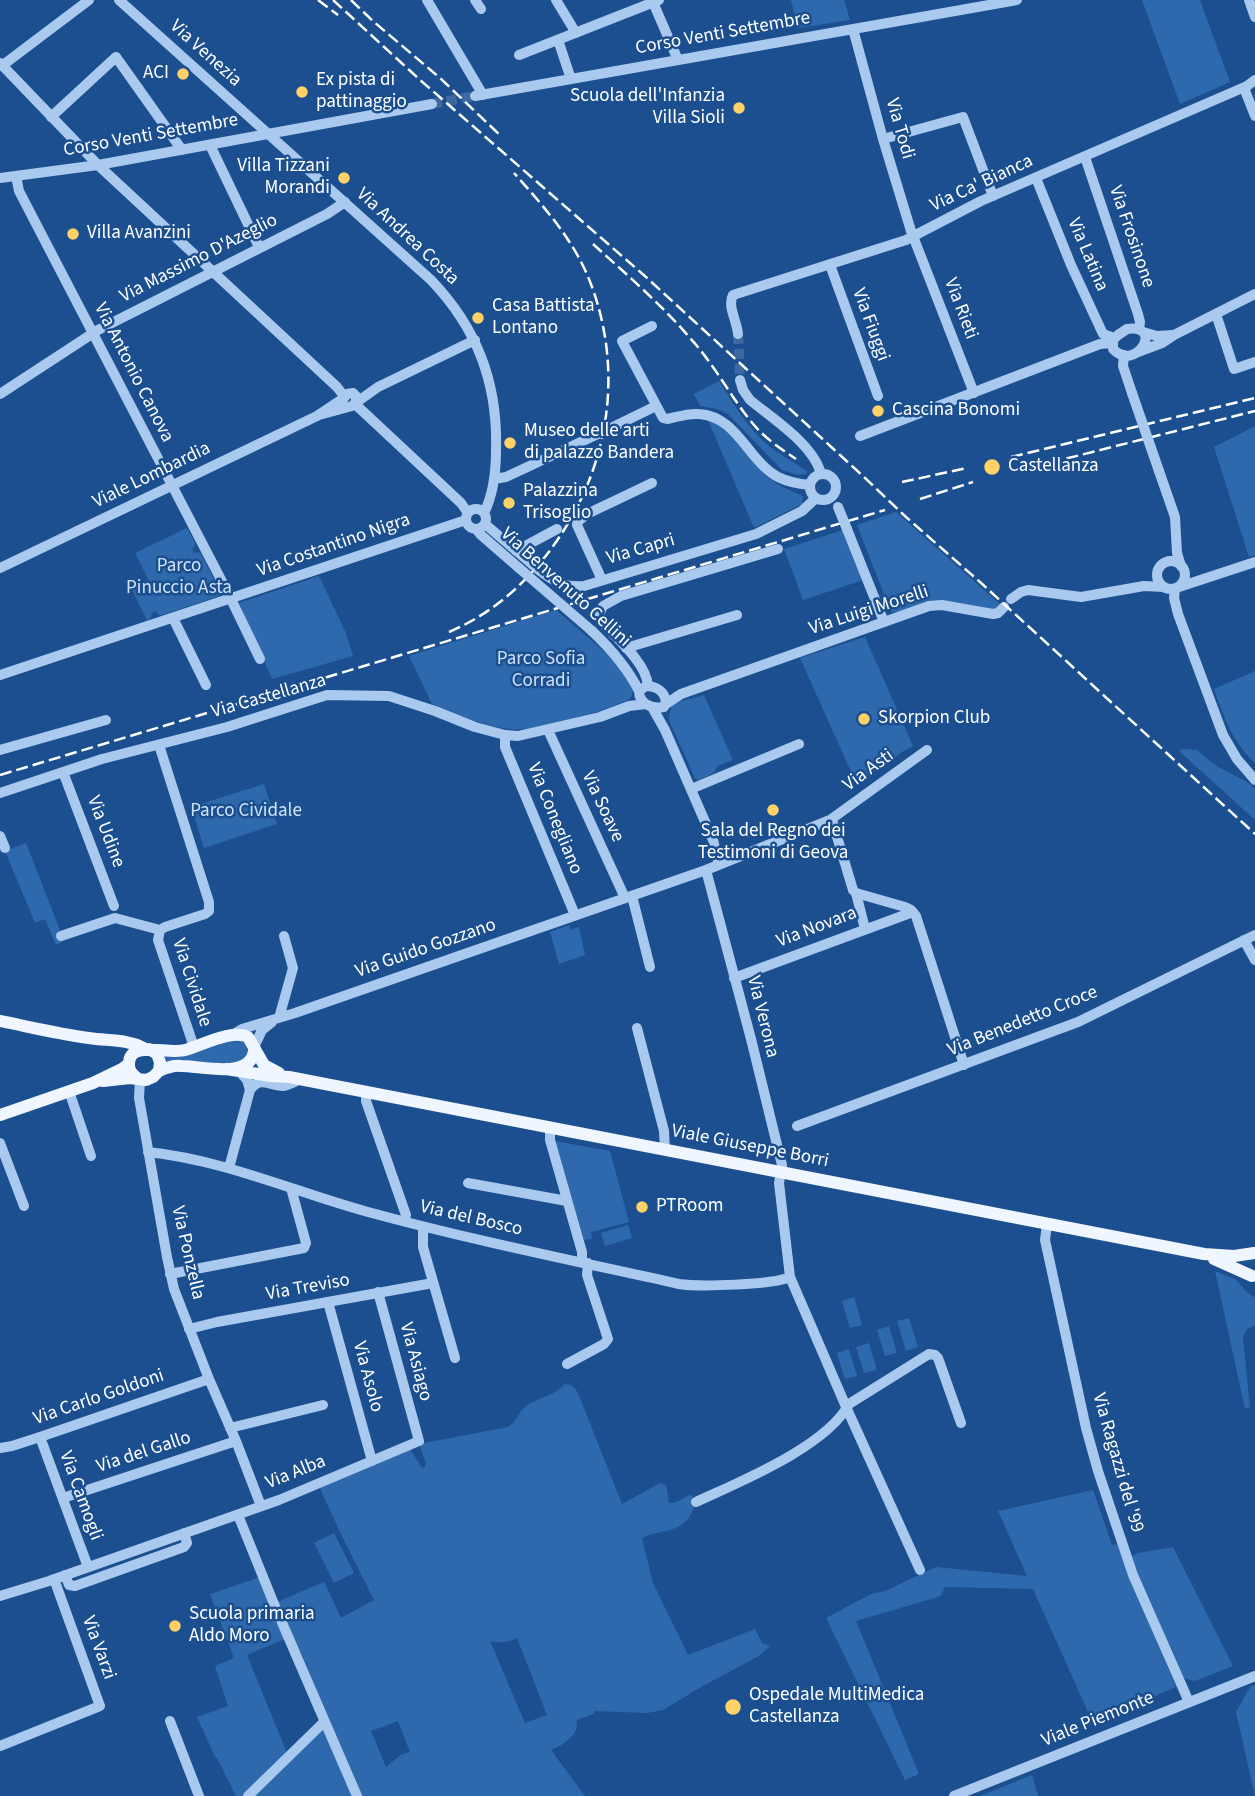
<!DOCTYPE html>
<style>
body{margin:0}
canvas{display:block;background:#1b4f8f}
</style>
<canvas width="1255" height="1796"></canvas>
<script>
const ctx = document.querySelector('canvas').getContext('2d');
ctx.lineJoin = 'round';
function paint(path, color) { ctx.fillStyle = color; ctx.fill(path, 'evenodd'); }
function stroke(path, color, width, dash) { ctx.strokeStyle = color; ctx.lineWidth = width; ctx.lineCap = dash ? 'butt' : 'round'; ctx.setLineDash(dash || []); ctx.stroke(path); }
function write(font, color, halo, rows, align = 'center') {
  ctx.font = font + ' "Source Sans 3",sans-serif'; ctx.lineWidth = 5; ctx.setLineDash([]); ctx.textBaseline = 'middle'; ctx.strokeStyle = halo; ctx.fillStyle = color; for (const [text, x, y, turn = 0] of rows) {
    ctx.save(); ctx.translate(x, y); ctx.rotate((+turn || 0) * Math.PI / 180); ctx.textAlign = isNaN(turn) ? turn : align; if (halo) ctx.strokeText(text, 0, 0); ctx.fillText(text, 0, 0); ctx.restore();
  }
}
paint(new Path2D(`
 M791,0h53l6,20 -52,8z
 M1142,0h58l30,82 -50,22z
 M719,381c15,24 32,52 55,69 11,7 22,14 33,21l-1,3 -9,1 -15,-5 -54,-56 -11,-5 -17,-3 -6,-12z
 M708,420c22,4 39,38 55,53 10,10 25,17 38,22l2,2 -1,7 -48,24z
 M1255,426v129l-6,2 -35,-110z
 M896,512l105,93 -5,5 -59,-9 -38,11h-8l-34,-87z
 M187,528l8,15v3l-3,3 2,4 4,-1 3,2 21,41 -60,20h-4l-2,-4 -4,2 -1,5 -4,2 -15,-30 17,-9 -14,-28z
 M843,530l20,50 -60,20 -19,-51z
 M319,576l26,55 8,25 -81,23 -33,-76z
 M556,610l50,43 14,16 13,19 -1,8 -4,4 -31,12 -69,17c-33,3 -66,-13 -96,-25l-23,-48z
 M865,637l48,109 -11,6 -45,33 -57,-127z
 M1255,671v92c-22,-20 -31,-46 -41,-74z
 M704,695l29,65 -16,6 -3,7 -16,7 -3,-2 -24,-53 -2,-6 1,-8 2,-5 6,-4z
 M1182,749l15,1 21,17 31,16 6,6v31l-76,-69z
 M264,784l13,40 -73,24 -13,-41z
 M26,843l34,87 -2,1 4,11 -6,3 -11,-26 -10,4 -30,-72z
 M570,925v5l9,-3 6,28 -26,9 -9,-32z
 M233,1039l11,3c7,9 4,14 -3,21h-75l-1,-7z
 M555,1141l55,10 19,71 -38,10 1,7 -8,1z
 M628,1225l4,13 -27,8 -4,-13z
 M1215,1271l20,8 14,15 6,3v28l-9,5 -3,7 7,70 -5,2z
 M854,1297l8,28 -12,3 -8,-27z
 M909,1318l9,29 -12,4 -9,-30z
 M889,1326l8,27 -12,3 -8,-26z
 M869,1343l8,27 -13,3 -8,-26z
 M849,1349l8,27 -12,3 -8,-26z
 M565,1384c7,0 10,4 13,9l44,111 38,-21 6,2 3,18c10,1 14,-7 23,-8 3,7 3,11 0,17 -10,22 -32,17 -50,26l11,45 35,72 67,-26 7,14 8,3 -11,10 -58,31 -38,23 -16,3 -53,-2v3l-18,6c5,14 -13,25 -25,30l34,46h-349l-19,-38 -2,-1 -18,-40 31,-11 -13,-40 19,-8 -24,-64 50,-17 25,62 -38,16 40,98 41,-33 -27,-68h-4l-20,-50 47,-20 17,36 33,-18 -35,-70 -20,-44 91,-37 12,19 3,-1 1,-4 -7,-19 89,-17c8,-5 11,-15 18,-21 14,-9 26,-9 39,-22zM517,1638l30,77 -22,8 -35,-82c10,3 18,1 27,-3zM398,1721l12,31 -8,2 -16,13 -15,-36z
 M1093,1490l19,55 5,-1 13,35 46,108 -83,36 -60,-134 -88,-2 -4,9 -85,25 63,153 -14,6 -79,-162 45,-24 14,-3 51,-24 91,9 -29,-65z
 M334,1533l20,40 -20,10 -20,-40z
 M1173,1547l60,119 -38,15 -11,-3 -45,-102 -7,-20 6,-3z
 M1255,1685v111l-19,-84 14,-25z
 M1032,1775l6,21h-58z`), '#2e69ad');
stroke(new Path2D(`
 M432,104l43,-8
 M738,334l2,46`), '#3d69a0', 10, [10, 5]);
stroke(new Path2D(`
 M119,0l312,280c46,48 67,103 65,170 0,22 -2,43 -12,63
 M427,0l56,95
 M475,0l6,9
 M556,0l20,33
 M652,0l26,60
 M1249,0l6,17
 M853,29l30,110 28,92 63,162
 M558,40l13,39
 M519,55l140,-55
 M0,63l98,102 239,222 7,9
 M3,65l86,-65
 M1244,88l11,28
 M475,96l542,-96
 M51,117l65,-60 66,93
 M883,139l80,-22 30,79
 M210,145l49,102
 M1085,157l53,157 2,8 -1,7
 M16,176l3,15 209,402 32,66
 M0,178l98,-13 334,-61
 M1036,178l35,87 32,69 11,4
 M830,265l48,131
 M1216,314l18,55 21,-7
 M652,326l-30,15 41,77 4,1c10,-2 21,-6 32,-5 38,2 49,47 79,63 10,5 21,7 32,8
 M1127,329c38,-5 9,44 -14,20v-9l5,-5z
 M1143,332l14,4 16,-1
 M738,334c-1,-13 -11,-28 -5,-39l173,-55 75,-39 266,-115 8,-6
 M1138,352l24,-9 12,-8 81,-41
 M1124,355l-1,11 9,27
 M740,380l3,10 7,10c23,19 64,45 71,74
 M0,394l98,-64 229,-116 18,-12
 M357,402l21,-15 97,-47
 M355,404l106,99 7,10
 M613,427l43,-21
 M860,436l240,-92 13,-1
 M1159,471l16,46 2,36 4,13
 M810 487a13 13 0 1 1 26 0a13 13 0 1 1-26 0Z
 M494,479l12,-2 94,-44
 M466 519a10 10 0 1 1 20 0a10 10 0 1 1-20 0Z
 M485,524l48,41
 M476,529l5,6 38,33
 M847,529l37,93
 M516,551l41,-22
 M1157 575a14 14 0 1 1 28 0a14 14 0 1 1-28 0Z
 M0,568l317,-152 27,-18 3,-4 6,-1 3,3v6l-4,4 -33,9
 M539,570c14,11 26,18 45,16l172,-52 46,-23 14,-13
 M602,580l-25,-55v-3l10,-8 65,-31
 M1179,587l76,-25
 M1175,589l-1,9 4,16 45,121 14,24 18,21
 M1011,599l10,-7 7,-2 53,7 63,-11 20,1
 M173,618l33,67
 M592,631c19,18 35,36 47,60
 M626,648l111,-33
 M0,675l466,-155
 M648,685c-3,-24 -32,-47 -48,-65v-8l3,-6 18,-10 157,-47
 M646,686c10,0 18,5 20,15l-2,6c-12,2 -25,-3 -25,-16z
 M666,704l15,-10 248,-88 13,-1 51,9 5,-1 6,-6
 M652,707l13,23 48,110 6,25
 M548,730l77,168
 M505,735v12l70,168
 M0,750l106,-30
 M63,772l51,134
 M691,789l108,-45
 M0,793l102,-34 125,-32 100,-32 62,1 46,15 40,16 30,8 13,1 82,-19 29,-11 17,-2
 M832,820l21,70 3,3 9,36
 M0,836l5,12
 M856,893l49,14 6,3 5,6 48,149
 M632,896l18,71
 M160,930l-2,10 36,107
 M61,936l54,-18 45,12 5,-3 40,-13 4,-3v-9l-50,-157
 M1244,940l11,20
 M734,978l179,-66
 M279,1018l14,-50 -9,-32
 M637,1028l27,103 1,19
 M232,1035l10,-6 53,-16 411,-143 124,-50 97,-70
 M254,1047l8,-17 10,-8
 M140,1079l-1,19 28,159 7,32 35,90 27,62 25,65
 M250,1090c11,-15 18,-4 33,-4 6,-1 12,-4 17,-7
 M69,1091l22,65
 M366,1092v9l40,114
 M797,1126l281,-104 177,-87
 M550,1128v12l32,112v10
 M0,1143l24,63
 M148,1152c76,8 147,40 220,60 103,28 207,49 311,72 20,3 94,1 111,-7l-11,-94 3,-18 -31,-126 -45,-169
 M229,1168l21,-78 -3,-10 -7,-8
 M468,1183l99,18
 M1047,1224l-2,16 41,188 12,43 35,104 56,127
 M423,1227v20l32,111
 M170,1274l134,-26 2,-5 -15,-55
 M790,1277l57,132 73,161
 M328,1302l44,159
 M189,1329l28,-7 216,-39
 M567,1364l37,-20 4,-5 -21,-64 1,-12
 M230,1428l93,-23
 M40,1437l48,130
 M0,1448l12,-2 28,-9 169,-58
 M63,1498l173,-57
 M696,1502c43,-20 130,-55 153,-98l80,-50 6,1 3,3 23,65
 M238,1515l36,89 83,192
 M65,1575l4,10 6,1 109,-39 3,-4 -3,-10
 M0,1596l49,-15 230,-81 140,-59 -41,-149
 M170,1721l29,75
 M0,1746l100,-40 -46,-127
 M248,1796l76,-74
 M954,1796l301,-120`), '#a9c9ee', 10);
stroke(new Path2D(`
 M0,1021c30,6 59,13 89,17 19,3 37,1 55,10
 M226,1069l45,7 18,1 915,177 30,2 20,-3
 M159,1071c7,-3 14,-6 22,-5 21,0 71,14 73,-16
 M137,1078c-5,-4 -8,-7 -8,-13 -1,-26 39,-10 56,-15 18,-5 47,-21 63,-13l16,28 15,8
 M103,1081l27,-3 16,2 7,-3 6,-6 1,-9 -3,-8 -8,-5
 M0,1115l93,-32 29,-14 7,-5
 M1214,1259l38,17`), '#f0f6ff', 12);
stroke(new Path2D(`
 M318,0l20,15
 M333,0l86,79 227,198 218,200 42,40 74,65 275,252
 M351,0l23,22 66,56 61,58
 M593,244c33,30 68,60 97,94 25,27 41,60 64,87 12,14 27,24 42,34
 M1011,457l244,-59
 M1017,471l238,-60
 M902,482l65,-14
 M920,499l53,-17
 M449,632c33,-14 61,-35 85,-62 69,-78 94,-184 58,-283 -16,-45 -47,-79 -78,-114
 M0,775l885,-265`), '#fff', 2.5, [12, 5]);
stroke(new Path2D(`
 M1132,393l27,78
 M838,507l9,22
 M533,565l6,5
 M519,568l73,63`), '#a9c9ee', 10);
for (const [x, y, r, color] of [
 [183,74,7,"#ffd166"],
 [302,92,7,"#ffd166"],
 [739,108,7,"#ffd166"],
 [344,178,7,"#ffd166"],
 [73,234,7,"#ffd166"],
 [478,318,7,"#ffd166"],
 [878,411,7,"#ffd166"],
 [510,443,7,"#ffd166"],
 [992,467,9,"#ffd166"],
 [509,503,7,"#ffd166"],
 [864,719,7,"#ffd166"],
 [773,810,7,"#ffd166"],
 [642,1207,7,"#ffd166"],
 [175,1626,7,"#ffd166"],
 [733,1707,9,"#ffd166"]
]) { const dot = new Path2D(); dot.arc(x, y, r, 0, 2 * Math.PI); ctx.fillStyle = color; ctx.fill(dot); stroke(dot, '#1b4f8f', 2.5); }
write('19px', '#fff', '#1b4f8f', [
 ["Corso Venti Settembre",723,34,-10],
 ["Via Venezia",205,54,42],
 ["Via Todi",899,129,74],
 ["Corso Venti Settembre",151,136,-10],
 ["Via Ca' Bianca",982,184,-25],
 ["Via Andrea Costa",407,237,43],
 ["Via Frosinone",1131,237,71],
 ["Via Latina",1087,255,67],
 ["Via Massimo D'Azeglio",199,259,-27],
 ["Via Rieti",960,309,69],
 ["Via Fiuggi",870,325,70],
 ["Via Antonio Canova",133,373,63],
 ["Viale Lombardia",152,476,-26],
 ["Via Costantino Nigra",334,546,-19],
 ["Via Capri",641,550,-16],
 ["Via Benvenuto Cellini",565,588,42],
 ["Via Luigi Morelli",869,611,-18],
 ["Via Castellanza",269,697,-16],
 ["Via Asti",869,771,-36],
 ["Via Soave",602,807,65],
 ["Via Conegliano",554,819,68],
 ["Via Udine",105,832,69],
 ["Via Novara",817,928,-21],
 ["Via Guido Gozzano",426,949,-19],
 ["Via Cividale",191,983,72],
 ["Via Verona",762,1017,76],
 ["Via Benedetto Croce",1023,1022,-22],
 ["Viale Giuseppe Borri",750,1147,11],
 ["Via del Bosco",471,1219,13],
 ["Via Ponzella",187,1253,77],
 ["Via Treviso",308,1288,-10],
 ["Via Asiago",415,1362,75],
 ["Via Asolo",367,1377,75],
 ["Via Carlo Goldoni",99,1398,-19],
 ["Via del Gallo",144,1453,-18],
 ["Via Ragazzi del '99",1117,1463,74],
 ["Via Alba",296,1473,-22],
 ["Via Camogli",80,1496,70],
 ["Via Varzi",98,1648,70],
 ["Viale Piemonte",1098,1720,-22]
]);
write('19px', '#fff', '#1b4f8f', [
 ["ACI",169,74,"right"],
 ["Ex pista di",316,81],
 ["pattinaggio",316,103],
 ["Scuola dell'Infanzia",725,97,"right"],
 ["Villa Sioli",725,119,"right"],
 ["Villa Tizzani",330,167,"right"],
 ["Morandi",330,189,"right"],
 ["Villa Avanzini",87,234],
 ["Casa Battista",492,307],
 ["Lontano",492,329],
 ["Cascina Bonomi",892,411],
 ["Museo delle arti",524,432],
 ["di palazzo Bandera",524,454],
 ["Castellanza",1008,467],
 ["Palazzina",523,492],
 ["Trisoglio",523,514],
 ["Skorpion Club",878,719],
 ["Sala del Regno dei",773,832,"center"],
 ["Testimoni di Geova",773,854,"center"],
 ["PTRoom",656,1207],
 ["Scuola primaria",189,1615],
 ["Aldo Moro",189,1637],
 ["Ospedale MultiMedica",749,1696],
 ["Castellanza",749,1718]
], 'left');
write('19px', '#cfe3fa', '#1b4f8f', [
 ["Parco",179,567],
 ["Pinuccio Asta",179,589],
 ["Parco Sofia",541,660],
 ["Corradi",541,682],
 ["Parco Cividale",246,812]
]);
</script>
